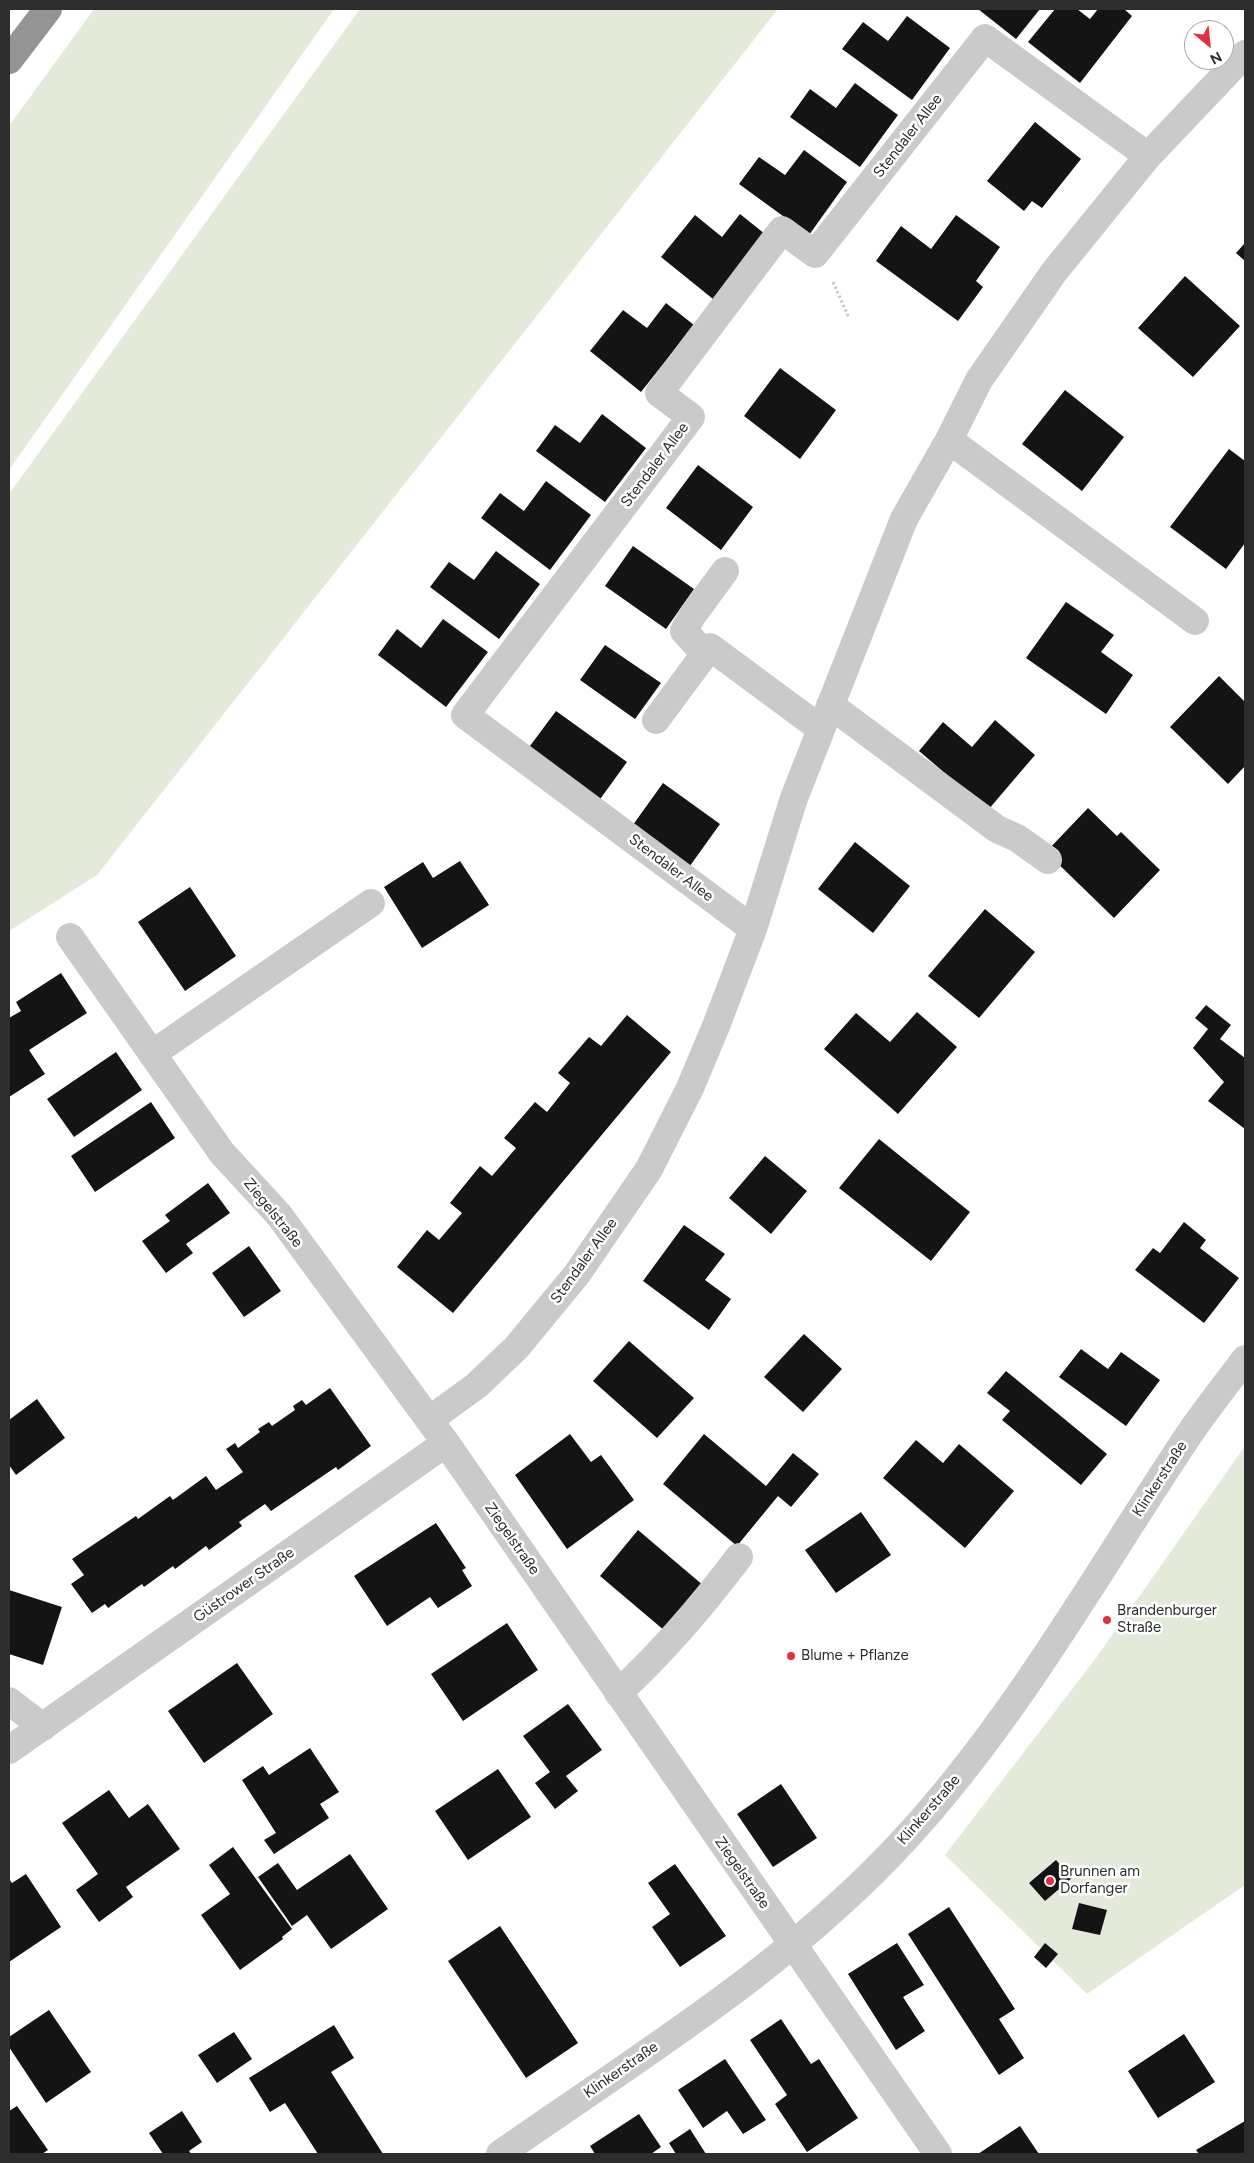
<!DOCTYPE html>
<meta charset="utf-8">
<style>
body{margin:0}
#map{position:relative;width:1254px;height:2163px;overflow:hidden;background:#fff;font-family:Figtree,sans-serif}
canvas{display:block}
.frame{position:absolute;inset:0;border:10px solid #2d2d2d;pointer-events:none}
.north{position:absolute;left:1184px;top:20px;width:50px;height:50px;box-sizing:border-box;background:#fff;border:1px solid #ababab;border-radius:50%;rotate:152deg;font-size:14px;font-weight:700;line-height:20px;text-align:center;color:#2d2d2d}
.north::after{content:'';display:block;margin:auto;width:18px;height:22px;background:#e32f3f;clip-path:polygon(50% 0,100% 100%,50% 72%,0 100%)}
</style>
<div id="map">
<canvas width="1254" height="2163"></canvas>
<div class="frame"></div>
<div class="north">N</div>
</div>
<script>
const ctx = document.querySelector('canvas').getContext('2d');
ctx.lineJoin = 'round';
function paint(path, color) { ctx.fillStyle = color; ctx.fill(path, 'evenodd'); }
function stroke(path, color, width, dash) { ctx.strokeStyle = color; ctx.lineWidth = width; ctx.lineCap = dash ? 'butt' : 'round'; ctx.setLineDash(dash || []); ctx.stroke(path); }
function write(font, color, halo, rows, align = 'center') {
  ctx.font = font + ' Figtree,sans-serif'; ctx.lineWidth = 5; ctx.setLineDash([]); ctx.textBaseline = 'middle'; ctx.strokeStyle = halo; ctx.fillStyle = color; for (const [text, x, y, turn = 0] of rows) {
    ctx.save(); ctx.translate(x, y); ctx.rotate((+turn || 0) * Math.PI / 180); ctx.textAlign = isNaN(turn) ? turn : align; if (halo) ctx.strokeText(text, 0, 0); ctx.fillText(text, 0, 0); ctx.restore();
  }
}
paint(new Path2D(`
 M94,9h240l-325,461v-344z
 M360,9h418l-681,866 -88,56v-437z
 M1245,1446v439l-158,109 -142,-139 151,-197z`), '#e3eada');
paint(new Path2D(`
 M978,9h62l-24,30z
 M1055,9h22l13,10 8,-10h26l8,7 -52,67 -52,-41z
 M907,16l43,32 -38,52 -70,-51 21,-27 25,19z
 M855,83l43,32 -38,52 -70,-50 20,-28 26,19z
 M1035,122l46,37 -39,49 -10,-7 -8,10 -37,-30z
 M804,150l43,32 -38,53 -70,-51 20,-27 26,18z
 M740,214l25,20 -52,65 -52,-42 34,-42 27,22z
 M956,215l44,32 -24,34 7,6 -25,34 -82,-60 25,-35 30,23z
 M1245,243v18l-9,-8z
 M1185,276l55,50 -47,51 -55,-49z
 M666,303l28,22 -53,67 -51,-41 33,-41 24,18z
 M780,368l56,42 -36,49 -56,-43z
 M1065,390l59,47 -42,54 -60,-47z
 M602,414l44,34 -41,54 -69,-51 19,-26 25,18z
 M1229,449l16,12v82l-19,26 -56,-42z
 M698,465l55,42 -32,43 -55,-42z
 M546,481l45,34 -41,55 -69,-52 19,-25 24,18z
 M633,546l61,43 -28,40 -61,-43z
 M496,551l44,33 -41,55 -69,-52 19,-25 25,18z
 M1066,602l48,33 -13,17 32,23 -27,39 -80,-56z
 M443,619l45,33 -42,55 -68,-52 19,-26 24,19z
 M605,645l56,38 -26,36 -55,-39z
 M1219,676l26,26v64l-17,18 -58,-57z
 M556,711l71,51 -29,40 -71,-52z
 M995,720l40,35 -47,55 -69,-59 24,-29 29,25z
 M663,783l57,41 -33,46 -57,-41z
 M1088,808l29,28 4,-4 39,38 -46,48 -68,-66z
 M855,842l55,44 -37,47 -55,-44z
 M460,861l29,44 -67,43 -38,-61 39,-25 10,16z
 M190,887l46,69 -51,35 -47,-69z
 M985,909l50,43 -56,66 -51,-42z
 M61,973l26,40 -58,37 16,24 -36,23v-79l12,-7 -5,-9z
 M1206,1005l25,20 -11,14 25,19v71l-37,-28 16,-19 -31,-34 15,-19 -13,-11z
 M917,1012l40,35 -59,67 -74,-65 32,-36 34,29z
 M627,1015l44,37 -218,261 -56,-46 30,-37 12,10 23,-27 -12,-10 30,-37 12,10 24,-28 -12,-10 31,-36 12,10 23,-29 -12,-10 31,-36 12,9z
 M116,1052l26,38 -68,47 -27,-38z
 M151,1102l24,36 -80,54 -24,-36z
 M879,1139l91,73 -39,49 -92,-73z
 M765,1156l42,35 -36,43 -42,-36z
 M208,1183l22,30 -44,31 7,9 -27,20 -24,-32 28,-20 -5,-6z
 M1184,1222l22,18 -6,8 39,30 -35,45 -69,-53 18,-22 7,5z
 M684,1225l41,29 -20,26 26,19 -22,31 -66,-49z
 M249,1246l32,45 -37,26 -32,-44z
 M804,1334l38,35 -39,43 -39,-35z
 M629,1341l65,57 -37,40 -64,-57z
 M1081,1349l27,20 13,-17 39,28 -34,46 -67,-49z
 M1006,1371l101,83 -26,31 -79,-65 8,-9 -23,-18z
 M330,1388l41,58 -33,24 -2,-3 -65,44 -6,-7 -26,18 3,4 -33,24 -3,-4 -31,23 -2,-3 -29,21 -2,-3 -34,24 -3,-4 -13,9 -21,-29 13,-9 -12,-16 64,-43 2,3 32,-23 3,4 33,-24 10,14 27,-18 -17,-23 9,-6 3,5 22,-16 -2,-3 11,-7 3,4 23,-16 -2,-4 9,-6 4,5z
 M37,1399l28,39 -49,37 -7,-10v-45z
 M570,1434l21,28 10,-7 33,45 -67,49 -52,-74z
 M704,1434l62,52 27,-33 26,21 -28,33 -13,-11 -41,50 -74,-62z
 M916,1440l27,23 16,-19 55,47 -49,57 -82,-70z
 M861,1512l30,43 -55,38 -31,-43z
 M436,1523l30,45 -4,2 10,16 -34,22 -8,-11 -43,29 -33,-50z
 M638,1530l66,56 -39,45 -65,-55z
 M9,1590l53,17 -19,58 -34,-11z
 M507,1623l31,47 -75,51 -32,-47z
 M237,1663l36,51 -69,49 -36,-52z
 M568,1704l34,46 -36,26 12,15 -23,18 -20,-26 15,-11 -27,-36z
 M310,1748l29,44 -19,12 9,14 -55,36 -10,-14 12,-7 -34,-53 21,-14 6,9z
 M498,1769l33,48 -63,43 -33,-49z
 M781,1784l36,54 -44,29 -36,-53z
 M109,1790l20,28 19,-14 32,45 -54,38 7,10 -34,25 -23,-32 22,-16 -36,-51z
 M233,1847l59,82 -10,8 1,2 -43,31 -39,-55 29,-21 -21,-29z
 M350,1854l38,55 -57,40 -24,-34 -15,11 -34,-49 20,-14 19,27z
 M1056,1860l16,18 -27,23 -16,-18z
 M675,1864l51,72 -46,31 -28,-40 18,-13 -22,-31z
 M26,1874l35,53 -52,35v-83l3,4z
 M1079,1903l28,7 -7,25 -28,-6z
 M949,1907l66,102 -16,10 25,39 -25,17 -91,-141z
 M500,1926l78,117 -52,35 -78,-117z
 M897,1943l27,42 -21,12 22,34 -29,19 -48,-76z
 M1045,1943l13,11 -12,14 -12,-11z
 M49,2010l42,62 -45,31 -37,-56v-10z
 M781,2019l30,45 8,-5 39,59 -51,34 -32,-48 12,-9 -37,-55z
 M334,2025l20,33 -23,14 52,82h-65l-33,-51 -15,9 -21,-34z
 M234,2032l18,27 -35,24 -19,-28z
 M1184,2034l31,48 -57,36 -30,-47z
 M725,2059l41,61 -23,14 -16,-23 -24,17 -25,-38z
 M17,2106l31,44 -6,4h-33v-43z
 M182,2111l20,31 -13,9 2,3h-28l-14,-21z
 M639,2114l22,33 -10,7h-56l-5,-8z
 M1245,2121v33h-46l-3,-4z
 M1020,2126l19,28h-61z
 M690,2129l16,25h-30l-7,-11z`), '#141414');
stroke(new Path2D(`
 M833,282l16,36`), '#cacaca', 3, [2.5, 2.5]);
stroke(new Path2D(`
 M949,440l246,181
 M705,654l-21,-23 8,-15 33,-45
 M830,705l167,124 20,9 31,22
 M656,720l54,-73 111,82
 M753,929l-288,-214 226,-298 -32,-24 123,-163 33,24 170,-216 163,118
 M70,937l152,216 57,62 167,228 492,711
 M152,1054l219,-151
 M429,1420l47,-34 40,-38 61,-74 72,-105 41,-81 26,-62 37,-97 41,-131 110,-279 45,-79 30,-60 75,-108 94,-116 97,-102
 M618,1693c45,-41 84,-87 121,-136
 M9,1701l34,26
 M9,1750l437,-307
 M500,2154c140,-98 290,-189 406,-316 110,-120 190,-264 280,-399 18,-27 39,-53 59,-80`), '#cacaca', 28);
stroke(new Path2D(`
 M9,60l39,-51`), '#949494', 28);
for (const [x, y, r, color] of [
 [1107,1620,5,"#e32f3f"],
 [791,1656,5,"#e32f3f"],
 [1050,1881,5,"#e32f3f"]
]) { const dot = new Path2D(); dot.arc(x, y, r, 0, 2 * Math.PI); ctx.fillStyle = color; ctx.fill(dot); stroke(dot, '#fff', 2); }
write('15px', '#2d2d2d', '#fff', [
 ["Stendaler Allee",908,136,-52],
 ["Stendaler Allee",655,465,-53],
 ["Stendaler Allee",671,868,37],
 ["Ziegelstraße",273,1213,51],
 ["Stendaler Allee",584,1261,-54],
 ["Klinkerstraße",1160,1479,-57],
 ["Ziegelstraße",512,1539,55],
 ["Güstrower Straße",244,1585,-35],
 ["Klinkerstraße",929,1810,-49],
 ["Ziegelstraße",742,1873,55],
 ["Klinkerstraße",621,2070,-35]
]);
write('15px', '#2d2d2d', '#fff', [
 ["Brandenburger",1117,1611],
 ["Straße",1117,1628],
 ["Blume + Pflanze",801,1656],
 ["Brunnen am",1060,1872],
 ["Dorfanger",1060,1889]
], 'left');
</script>
